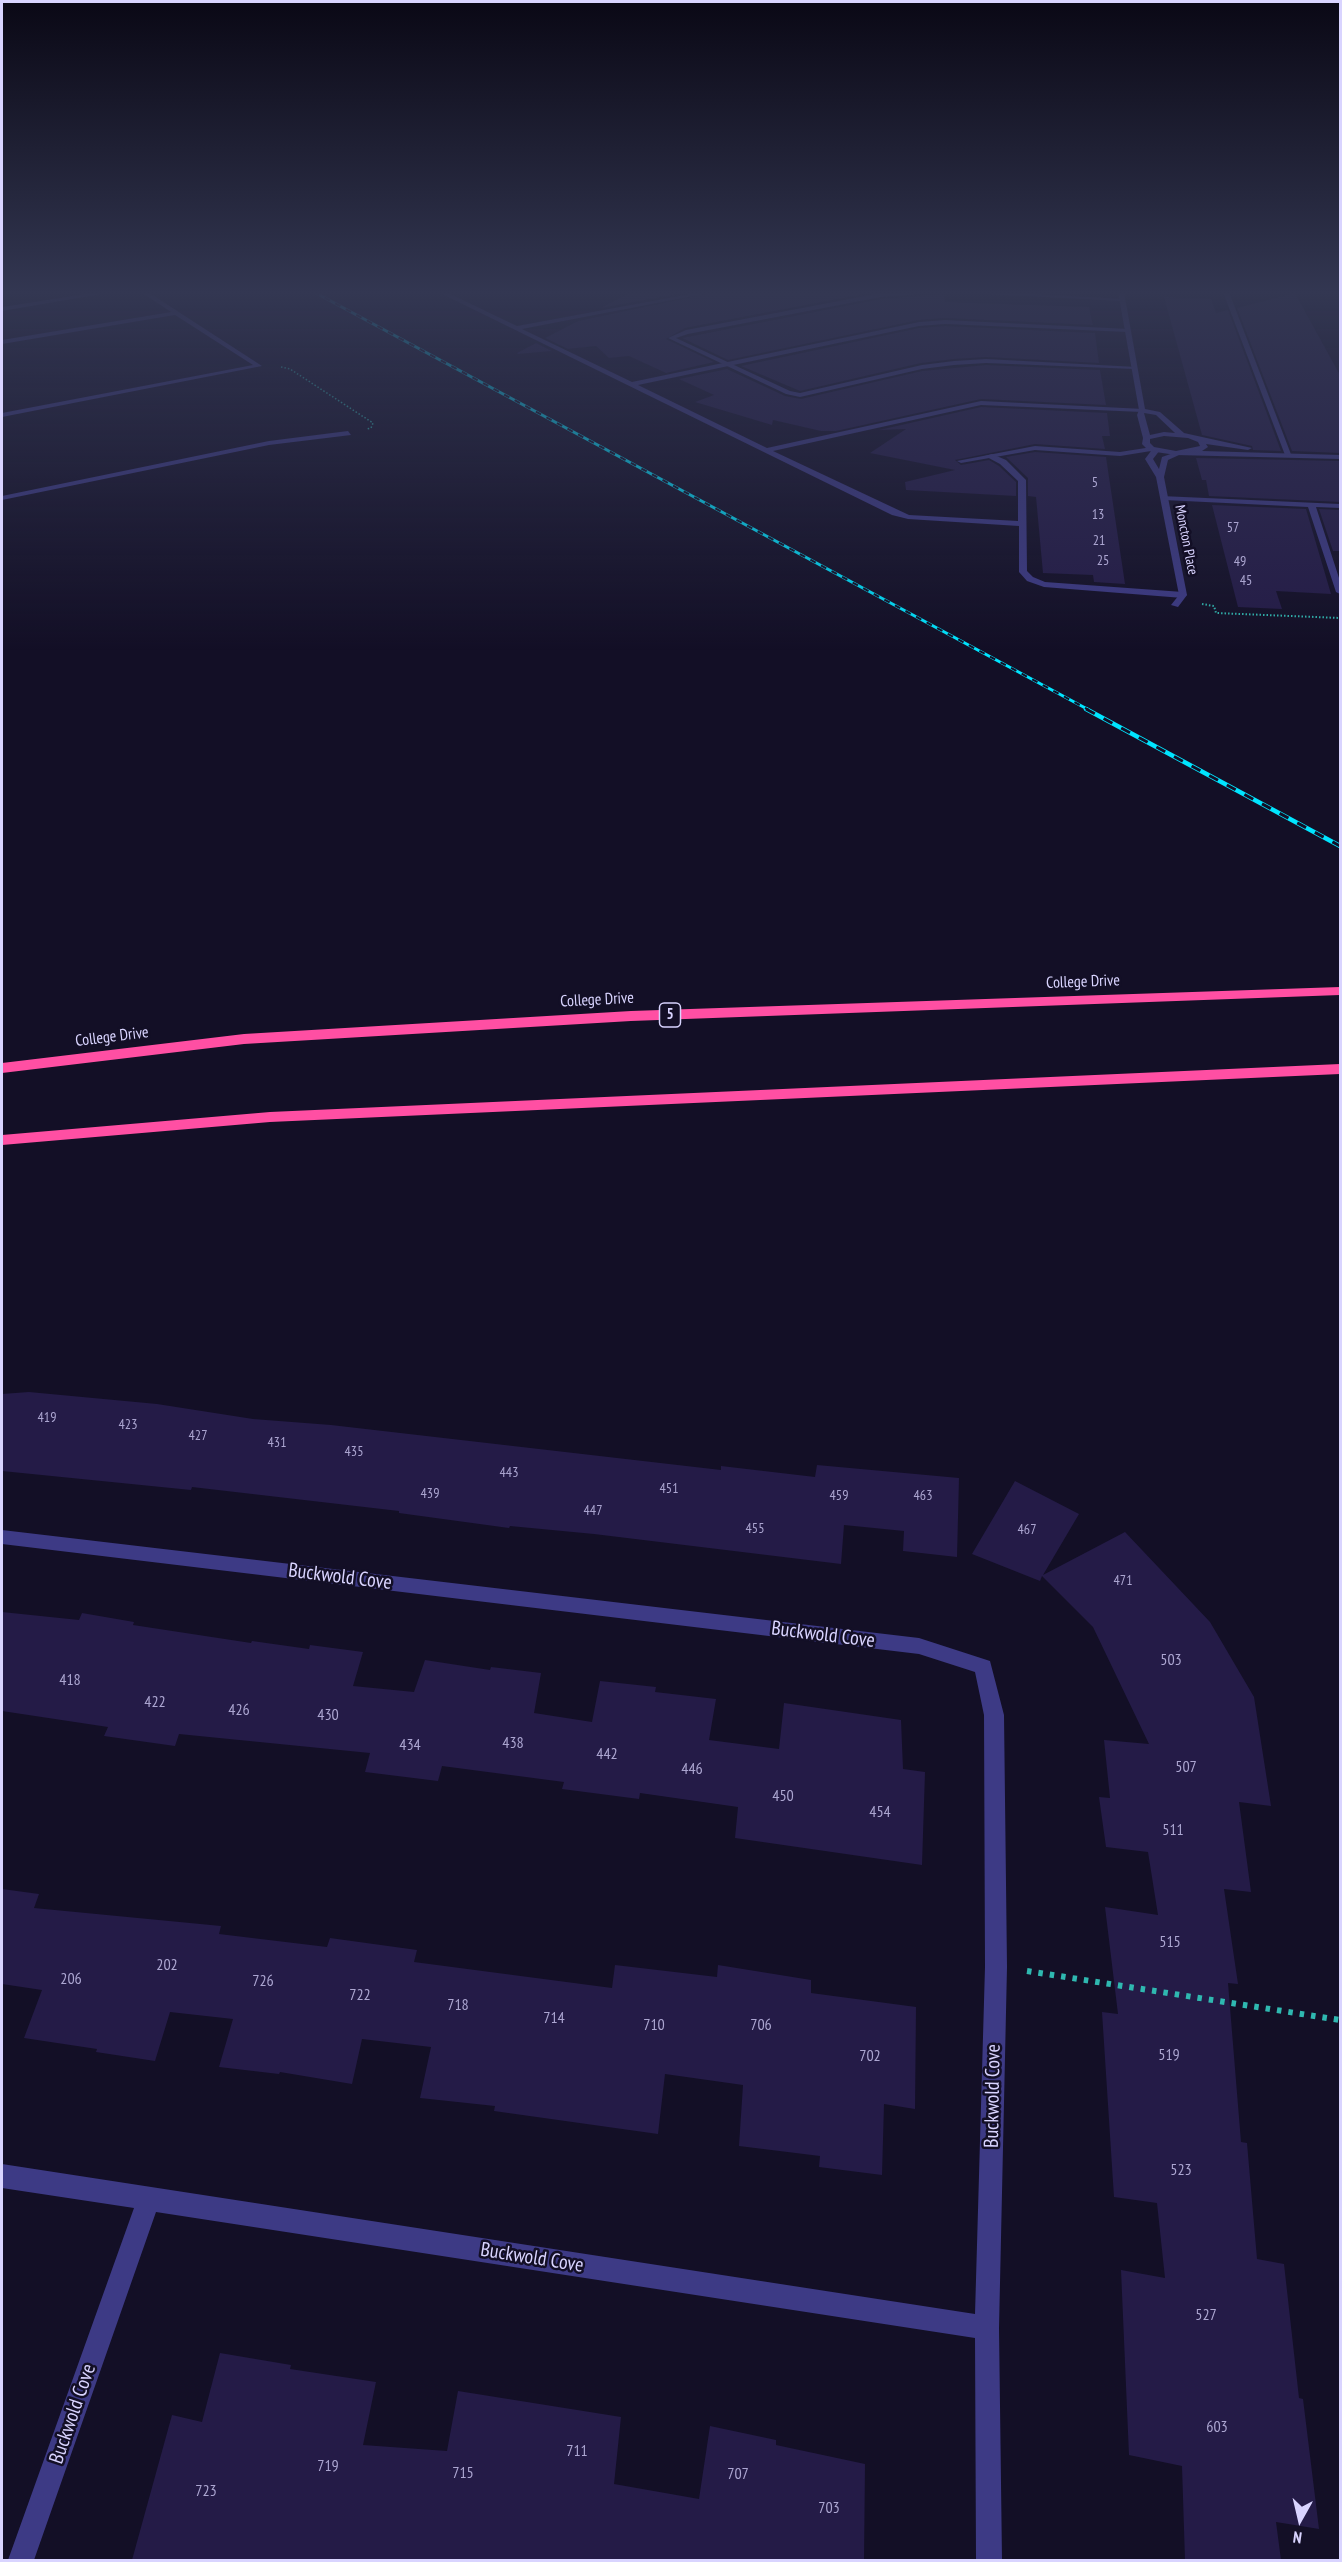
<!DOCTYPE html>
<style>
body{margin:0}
#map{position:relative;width:1342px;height:2562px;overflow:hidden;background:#130f26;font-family:"PT Sans Narrow",sans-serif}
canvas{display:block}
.frame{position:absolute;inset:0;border:3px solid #d9d4ff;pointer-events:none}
.north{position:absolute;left:1270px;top:2490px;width:60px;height:60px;-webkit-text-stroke:4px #130f26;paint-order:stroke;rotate:188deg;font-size:16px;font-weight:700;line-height:24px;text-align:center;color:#d9d4ff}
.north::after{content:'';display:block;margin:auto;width:21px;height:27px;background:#d9d4ff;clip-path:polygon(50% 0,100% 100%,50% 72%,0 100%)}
</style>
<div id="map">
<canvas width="1342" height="2562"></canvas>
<div class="frame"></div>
<div class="north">N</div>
</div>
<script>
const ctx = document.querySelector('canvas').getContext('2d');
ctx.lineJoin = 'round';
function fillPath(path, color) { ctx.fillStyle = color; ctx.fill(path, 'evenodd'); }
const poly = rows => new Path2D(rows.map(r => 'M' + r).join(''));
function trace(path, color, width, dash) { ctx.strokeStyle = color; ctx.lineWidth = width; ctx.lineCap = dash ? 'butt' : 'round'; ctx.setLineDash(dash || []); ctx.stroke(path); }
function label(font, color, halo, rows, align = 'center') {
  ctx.font = font + ' "PT Sans Narrow",sans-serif'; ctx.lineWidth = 5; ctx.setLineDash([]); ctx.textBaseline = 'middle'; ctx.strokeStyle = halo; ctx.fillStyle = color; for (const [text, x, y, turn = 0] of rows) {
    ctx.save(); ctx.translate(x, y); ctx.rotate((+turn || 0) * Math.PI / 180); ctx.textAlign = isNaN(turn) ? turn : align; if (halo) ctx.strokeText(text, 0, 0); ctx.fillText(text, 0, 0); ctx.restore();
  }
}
fillPath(poly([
 [631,292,688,292,601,308],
 [716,292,874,292,685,328,666,339,714,362,666,373,629,356,609,358,596,346,568,349,545,338,578,321],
 [1295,293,1341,377,1341,453,1292,451,1237,308],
 [944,294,945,302,1089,307,1093,325,945,318,919,320,728,360,682,338,881,299],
 [1164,297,1211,299,1216,313,1228,310,1281,451,1253,450,1252,446,1202,435],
 [945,326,1095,333,1099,363,986,357,954,359,921,363,800,391,741,366,919,328],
 [536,343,552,351,518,354,517,353],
 [986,365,1100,370,1106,405,981,399,836,431,821,431,773,420,772,425,695,402,714,395,679,379,727,369,785,396,801,399,922,371],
 [981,407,1107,413,1110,436,1102,436,1105,449,1035,444,955,460,961,465,989,460,999,466,1016,482,1016,496,906,490,905,482,955,470,870,453,906,429,879,430],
 [1035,452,1106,457,1125,584,1094,582,1093,575,1043,573,1036,497,1028,496,1028,478,1006,457],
 [1196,458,1341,461,1341,502,1209,496,1206,480,1202,480],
 [1212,505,1306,509,1331,594,1276,591,1282,609,1238,607],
 [1319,509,1341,510,1341,551,1333,551],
 [29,1392,157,1404,253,1419,331,1425,721,1470,721,1466,815,1477,817,1465,959,1478,957,1557,903,1551,904,1531,844,1525,841,1564,594,1534,510,1526,509,1528,399,1513,399,1511,192,1487,191,1490,2,1471,2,1394],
 [1015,1481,1079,1514,1043,1575,1125,1532,1210,1622,1254,1697,1271,1806,1239,1802,1251,1892,1224,1889,1238,1984,1228,1983,1241,2142,1247,2143,1257,2259,1284,2264,1299,2398,1303,2399,1319,2529,1276,2522,1281,2560,1185,2560,1182,2466,1129,2455,1121,2270,1165,2278,1157,2203,1114,2197,1102,2012,1118,2014,1105,1907,1158,1915,1148,1852,1106,1847,1099,1797,1110,1798,1104,1740,1149,1744,1093,1627,1042,1576,1040,1581,972,1554],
 [2,1612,79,1620,82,1613,134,1622,133,1625,251,1643,252,1641,309,1649,310,1645,363,1652,353,1686,414,1692,425,1660,490,1670,491,1667,541,1673,534,1713,592,1722,600,1681,656,1687,655,1692,716,1699,709,1740,779,1749,784,1703,901,1720,903,1769,925,1772,922,1865,735,1838,738,1807,640,1793,639,1799,562,1789,564,1782,442,1766,438,1781,365,1772,370,1753,179,1734,175,1746,104,1736,108,1727,2,1711],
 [2,1889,39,1894,34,1908,221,1926,219,1934,327,1947,330,1938,417,1950,414,1962,612,1988,615,1965,717,1977,718,1965,811,1980,811,1993,916,2007,915,2109,884,2104,882,2175,819,2167,820,2156,739,2146,743,2085,665,2074,658,2134,494,2111,495,2106,420,2098,431,2047,362,2039,352,2084,280,2072,279,2074,219,2067,233,2019,170,2012,155,2061,96,2052,97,2049,24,2038,42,1990,2,1984],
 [220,2353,291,2365,290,2369,376,2382,363,2445,447,2451,458,2391,621,2417,614,2484,699,2499,710,2426,776,2440,776,2445,865,2464,864,2560,132,2560,172,2415,202,2422]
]), '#241b47');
trace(poly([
 [281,367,290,369,373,423,371,428,367,429]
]), '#2fb8b0', 1.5, [1.5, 2]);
trace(poly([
 [1202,604,1214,606,1216,613,1340,618]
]), '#2fb8b0', 2, [1.5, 2]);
trace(poly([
 [1027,1971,1340,2020]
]), '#2fb8b0', 6, [4.5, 7]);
fillPath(poly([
 [98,292,113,292,2,311,2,307,98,292],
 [438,292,446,292,517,326,701,292,714,292,522,329,632,382,919,322,945,320,1129,329,1127,332,945,324,919,326,638,385,767,448,981,401,1144,409,1142,412,981,405,773,451,909,515,1018,521,1018,481,1000,464,985,456,992,454,1006,460,1026,480,1027,571,1033,577,1045,582,1183,592,1187,595,1183,598,1044,587,1027,581,1019,572,1019,526,908,519,892,515,438,292],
 [1223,292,1229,292,1292,457,1285,455,1223,292],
 [1161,496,1340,504,1340,508,1316,507,1340,581,1340,594,1336,592,1308,507,1164,500,1161,496]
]), '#3d3a85');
fillPath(poly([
 [141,292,148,292,262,366,2,417,2,413,253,365,175,315,2,344,2,340,171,312,141,292],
 [944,292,881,297,688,334,676,338,790,391,800,393,922,365,954,361,986,359,1137,367,1134,369,986,363,954,365,922,369,800,397,786,394,668,338,686,330,881,293,944,292],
 [947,292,995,292,1125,299,1122,301,947,292],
 [348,431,351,435,269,445,2,500,2,496,269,441,348,431],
 [1035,446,1120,452,1152,447,1160,450,1153,459,1159,469,1162,457,1179,451,1179,455,1168,460,1164,477,1187,595,1178,607,1171,605,1179,595,1156,477,1145,459,1151,451,1120,456,1035,450,961,463,957,461,1035,446],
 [2,1530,919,1638,990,1661,1004,1715,1007,1967,999,2328,1002,2560,976,2560,975,2338,156,2212,34,2560,8,2560,134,2208,2,2188,2,2164,975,2314,985,1967,984,1715,975,1672,919,1654,2,1544,2,1530]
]), '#3d3a85');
fillPath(poly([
 [1118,292,1124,292,1145,409,1160,412,1184,433,1252,448,1248,450,1206,444,1208,447,1202,451,1340,455,1340,459,1176,455,1149,451,1142,444,1143,438,1137,415,1139,410,1118,292],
 [1144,413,1156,415,1175,433,1164,432,1150,435,1144,413],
 [1164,436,1188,438,1198,442,1200,446,1176,451,1154,447,1150,443,1150,439,1164,436]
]), '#3d3a85');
fillPath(poly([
 [1340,987,1340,995,631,1021,244,1044,2,1073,2,1063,244,1034,631,1011,1340,987],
 [1340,1064,1340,1074,270,1122,2,1145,2,1135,270,1112,1340,1064]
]), '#ff4fa3');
const railFar1 = poly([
 [314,292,1089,710]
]);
const rail = poly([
 [1086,709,1340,846]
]);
trace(railFar1, '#00e5ff', 3);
trace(rail, '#00e5ff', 4.5);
trace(railFar1, '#130f26', 2, [6]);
trace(rail, '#130f26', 3, [10]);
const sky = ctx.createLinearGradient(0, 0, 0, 651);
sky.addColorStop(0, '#0a0815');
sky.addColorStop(0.45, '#333752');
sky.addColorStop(1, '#33375200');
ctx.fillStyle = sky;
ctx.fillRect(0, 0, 1342, 651);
label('14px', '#aca6d1', null, [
 ["5",1095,483],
 ["13",1098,515],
 ["57",1233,528],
 ["21",1099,541],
 ["25",1103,561],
 ["49",1240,562],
 ["45",1246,581],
 ["419",47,1418],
 ["423",128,1425],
 ["427",198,1436],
 ["431",277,1443],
 ["435",354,1452],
 ["443",509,1473],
 ["451",669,1489],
 ["439",430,1494],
 ["459",839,1496],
 ["463",923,1496],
 ["447",593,1511],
 ["455",755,1529],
 ["467",1027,1530],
 ["471",1123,1581]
]);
label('14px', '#d9d4ff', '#130f26', [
 ["Moncton Place",1186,540,79]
]);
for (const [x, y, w] of [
 [670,1015,21]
]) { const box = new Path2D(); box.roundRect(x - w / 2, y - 12, w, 24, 4.5); ctx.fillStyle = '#130f26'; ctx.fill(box); trace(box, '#d9d4ff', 1.5); }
label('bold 15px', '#d9d4ff', null, [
 ["5",670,1015]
]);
label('16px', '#d9d4ff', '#130f26', [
 ["College Drive",1083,982,-2],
 ["College Drive",597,1000,-3],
 ["College Drive",112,1037,-7]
]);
label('16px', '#aca6d1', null, [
 ["503",1171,1660],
 ["418",70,1680],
 ["422",155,1702],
 ["426",239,1710],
 ["430",328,1715],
 ["438",513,1743],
 ["434",410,1745],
 ["442",607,1754],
 ["507",1186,1767],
 ["446",692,1769],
 ["450",783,1796],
 ["454",880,1812],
 ["511",1173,1830],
 ["515",1170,1942],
 ["202",167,1965],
 ["206",71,1979],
 ["726",263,1981],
 ["722",360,1995],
 ["718",458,2005],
 ["714",554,2018],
 ["710",654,2025],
 ["706",761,2025],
 ["519",1169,2055],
 ["702",870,2056],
 ["523",1181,2170],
 ["527",1206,2315],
 ["603",1217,2427],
 ["711",577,2451],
 ["719",328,2466],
 ["715",463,2473],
 ["707",738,2474],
 ["723",206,2491],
 ["703",829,2508]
]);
label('20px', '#d9d4ff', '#130f26', [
 ["Buckwold Cove",340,1577,7],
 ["Buckwold Cove",823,1635,7],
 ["Buckwold Cove",993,2096,-89],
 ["Buckwold Cove",532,2258,9],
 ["Buckwold Cove",73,2414,-71]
]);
</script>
